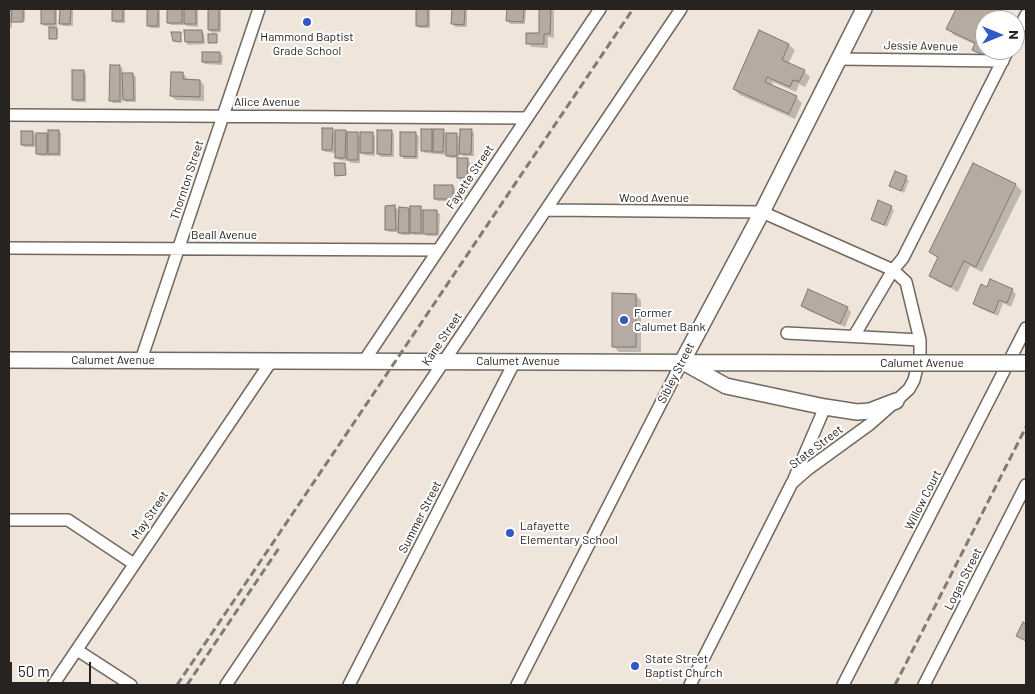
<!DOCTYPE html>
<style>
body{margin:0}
#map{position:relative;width:1035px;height:694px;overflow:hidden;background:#efe5db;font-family:Barlow,sans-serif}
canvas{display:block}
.frame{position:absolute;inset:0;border:10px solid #272320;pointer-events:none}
.north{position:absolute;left:975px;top:10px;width:50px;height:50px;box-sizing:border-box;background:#fff;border:1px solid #a9a7a6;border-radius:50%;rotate:90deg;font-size:14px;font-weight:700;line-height:20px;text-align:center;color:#272320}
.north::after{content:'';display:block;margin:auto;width:18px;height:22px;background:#3457c7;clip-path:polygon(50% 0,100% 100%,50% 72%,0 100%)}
.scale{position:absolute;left:10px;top:662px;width:81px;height:22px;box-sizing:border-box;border:2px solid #272320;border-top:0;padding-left:6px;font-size:15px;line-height:18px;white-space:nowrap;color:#272320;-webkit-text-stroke:4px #fff;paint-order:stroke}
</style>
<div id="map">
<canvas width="1035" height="694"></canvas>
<div class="frame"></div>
<div class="north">N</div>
<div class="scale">50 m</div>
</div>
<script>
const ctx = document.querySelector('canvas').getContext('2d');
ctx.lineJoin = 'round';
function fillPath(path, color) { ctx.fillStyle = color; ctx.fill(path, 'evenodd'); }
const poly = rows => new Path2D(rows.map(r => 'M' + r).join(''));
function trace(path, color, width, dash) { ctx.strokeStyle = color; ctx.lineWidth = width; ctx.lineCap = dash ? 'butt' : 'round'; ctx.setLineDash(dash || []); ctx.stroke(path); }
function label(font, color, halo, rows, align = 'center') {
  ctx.font = font + ' Barlow,sans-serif'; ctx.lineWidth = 4; ctx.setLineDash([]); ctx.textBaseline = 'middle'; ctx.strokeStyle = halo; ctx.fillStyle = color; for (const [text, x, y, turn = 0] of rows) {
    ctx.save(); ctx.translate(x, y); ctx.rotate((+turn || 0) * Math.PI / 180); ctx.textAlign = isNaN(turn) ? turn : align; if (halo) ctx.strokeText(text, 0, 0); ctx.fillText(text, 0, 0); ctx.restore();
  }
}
fillPath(poly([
 [9,9,25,9,25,21,12,21,12,28,9,27],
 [42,9,57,9,57,27,54,27,58,30,57,39,50,38,50,26,45,26,42,24],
 [61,9,73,9,73,26,63,26,61,24],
 [113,9,125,9,125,23,116,23,113,21],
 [148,9,160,9,160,28,151,28,148,26],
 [168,9,198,9,198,27,187,26,184,23,184,25,171,25,168,22],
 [209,9,221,9,221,32,212,33,209,30],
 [417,9,430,9,430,28,419,28,417,25],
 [453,9,467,9,467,27,455,27,453,24],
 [508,9,526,9,525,24,510,24,508,21],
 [540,9,554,9,554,38,548,37,548,48,532,47,527,43,540,34],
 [957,9,992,9,1003,14,1009,20,985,20,985,50,994,50,990,60,980,55,974,49,976,45,954,35,948,29],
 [202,31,204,34,205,44,188,45,186,42],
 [789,45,795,50,788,64,804,71,810,77,805,87,799,84,796,92,773,82,771,87,796,97,802,103,795,119,740,95,734,89],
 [220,53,223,56,222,65,205,64,203,62],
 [120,67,123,69,122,74,133,74,136,77,136,102,126,102,122,98,122,103,113,103,111,100],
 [83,71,86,74,86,102,76,102,73,99],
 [183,73,187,78,187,81,200,81,204,85,204,101,176,100,171,96],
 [332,130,336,134,345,131,347,133,357,133,361,137,373,134,375,136,375,156,364,155,360,152,360,163,351,163,347,159,347,161,339,160,336,158,336,153,326,152,323,150],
 [423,130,443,130,446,135,456,134,461,139,471,131,474,133,474,156,463,156,459,152,459,159,467,160,470,162,469,181,461,180,458,178,459,158,450,158,448,155,425,153,423,150],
 [59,131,61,133,61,156,40,156,37,153,37,147,25,147,22,145,33,132,37,137,37,135,49,135],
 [391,131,394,134,394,157,381,157,378,154],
 [416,134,419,136,418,159,404,159,401,156],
 [973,164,1016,185,1022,191,982,272,970,266,958,292,937,281,931,275,939,259,930,252],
 [896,173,909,180,904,193,891,186],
 [452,186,455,188,455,201,438,201,435,199],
 [395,207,400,211,400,209,421,207,423,212,437,212,440,214,439,236,427,236,423,232,423,235,414,235,411,233,411,235,402,235,399,232,389,232,386,229],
 [891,207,894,210,887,227,872,219],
 [988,288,1012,290,1016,294,1011,307,1003,303,998,316,979,308,975,304],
 [636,295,641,301,641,352,619,352,613,346],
 [802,306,847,308,851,312,845,327,807,310]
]), '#0003');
const building = poly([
 [12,9,23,9,23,22,11,22,12,9],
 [41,9,55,9,55,24,41,24,41,9],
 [60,9,71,9,70,24,59,24,60,9],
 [112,9,123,9,123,21,112,21,112,9],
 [147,9,158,9,158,26,147,26,147,9],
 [167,9,182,9,182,23,167,23,167,9],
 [184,9,196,9,196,24,184,24,184,9],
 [208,9,219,9,219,30,208,30,208,9],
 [416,9,428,9,428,26,416,26,416,9],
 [452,9,465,9,464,25,451,24,452,9],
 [507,9,524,9,523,22,506,21,507,9],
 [539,9,551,9,550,34,544,34,544,44,526,44,526,33,539,33,539,9],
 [956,9,995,9,1004,13,1000,20,985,20,986,50,983,55,972,50,975,43,946,29,956,9],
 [49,27,57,28,57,39,49,39,49,27],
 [184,30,202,30,203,42,185,42,184,30],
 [759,30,789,44,782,60,805,70,799,82,793,80,790,87,767,77,765,82,797,96,789,114,733,89,759,30],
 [171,32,181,32,181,42,173,41,171,32],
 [208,34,217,34,217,43,208,43,208,34],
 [202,52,220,52,220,62,202,62,202,52],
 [110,65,120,65,120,101,109,101,110,65],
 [72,70,84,70,84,100,72,100,72,70],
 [171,72,183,72,183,79,200,80,200,97,170,96,171,72],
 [122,73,133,73,134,100,123,100,122,73],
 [322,128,333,128,332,150,322,150,322,128],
 [421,129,432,129,432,151,421,151,421,129],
 [433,129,444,129,443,152,433,152,433,129],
 [460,129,472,129,471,154,459,154,460,129],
 [48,130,59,130,59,154,48,154,48,130],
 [335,130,346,130,345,158,335,158,335,130],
 [377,130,392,130,391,155,377,154,377,130],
 [21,131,33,131,33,145,21,145,21,131],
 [347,132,358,132,358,160,347,160,347,132],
 [360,132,373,132,373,153,360,153,360,132],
 [400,132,416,132,416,157,400,156,400,132],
 [36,133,47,133,47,154,36,154,36,133],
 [446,133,457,133,457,156,446,156,446,133],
 [457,158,468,158,467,178,457,178,457,158],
 [334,163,345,163,346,175,335,176,334,163],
 [973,163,1016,184,976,267,964,261,951,287,929,276,938,257,929,252,973,163],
 [895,171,907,176,901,191,889,186,895,171],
 [434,185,453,185,453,199,434,199,434,185],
 [878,200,892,206,884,225,871,220,878,200],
 [395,205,396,230,385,230,385,206,395,205],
 [410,206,421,206,421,233,410,233,410,206],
 [399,207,409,208,409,233,398,233,399,207],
 [423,210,437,210,437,234,423,234,423,210],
 [990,279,1013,289,1007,303,999,300,994,313,973,304,981,284,987,287,990,279],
 [808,289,848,307,840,324,801,306,808,289],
 [612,293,636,294,636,347,612,347,612,293],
 [1023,622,1026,624,1026,641,1016,636,1023,622]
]);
fillPath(building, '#b5aba2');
trace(building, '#80776e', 1);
const minor = poly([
 [1015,37,1026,15],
 [838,59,1003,61],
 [9,115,526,118],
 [546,210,762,212,893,270,906,282,920,340,920,355,914,380,909,389,896,401,870,424,808,469,792,483,690,685],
 [9,248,438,250],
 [787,333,920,340],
 [854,336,893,270,903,258,1008,50],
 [141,360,259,9],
 [364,361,600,9],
 [794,479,825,407],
 [9,520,68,520,134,564],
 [77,650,131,685],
 [53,685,272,360],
 [226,685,681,9],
 [349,685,515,361],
 [517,685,682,362],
 [843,685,1026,328],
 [924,685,1026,485]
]);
const major = poly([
 [9,360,830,363],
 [682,362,762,212,864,9],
 [683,362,726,386,825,407,857,412,870,411,896,401]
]);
trace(minor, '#716860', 14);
trace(major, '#716860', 18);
trace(minor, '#fff', 11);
trace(major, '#fff', 15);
trace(poly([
 [177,685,633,9],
 [187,685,279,548],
 [895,685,1026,427]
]), '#817b75', 3, [8, 4]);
const majorBridge = poly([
 [830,363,1026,363]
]);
trace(majorBridge, '#716860', 18, []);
trace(majorBridge, '#fff', 15);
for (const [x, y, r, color] of [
 [307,22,5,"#3457c7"],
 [624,320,5,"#3457c7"],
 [510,533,5,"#3457c7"],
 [635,666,5,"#3457c7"]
]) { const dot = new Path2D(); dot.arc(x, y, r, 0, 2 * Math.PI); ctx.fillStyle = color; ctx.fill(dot); trace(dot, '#fff', 2); }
label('12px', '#272320', '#fff', [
 ["Hammond Baptist",307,37,"center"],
 ["Grade School",307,51,"center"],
 ["Former",634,313],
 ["Calumet Bank",634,327],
 ["Lafayette",520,526],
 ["Elementary School",520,540],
 ["State Street",645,659],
 ["Baptist Church",645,673]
], 'left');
label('12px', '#272320', '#fff', [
 ["Jessie Avenue",921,46,1],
 ["Alice Avenue",267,102],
 ["Fayette Street",470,177,-56],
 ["Thornton Street",187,180,-72],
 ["Wood Avenue",654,198],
 ["Beall Avenue",224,235],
 ["Kane Street",442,339,-56],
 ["Calumet Avenue",113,360],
 ["Calumet Avenue",518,361],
 ["Calumet Avenue",922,363],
 ["Sibley Street",676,373,-63],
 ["State Street",816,447,-37],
 ["Willow Court",923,500,-63],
 ["May Street",150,515,-56],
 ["Summer Street",420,517,-63],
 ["Logan Street",963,579,-63]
]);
</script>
